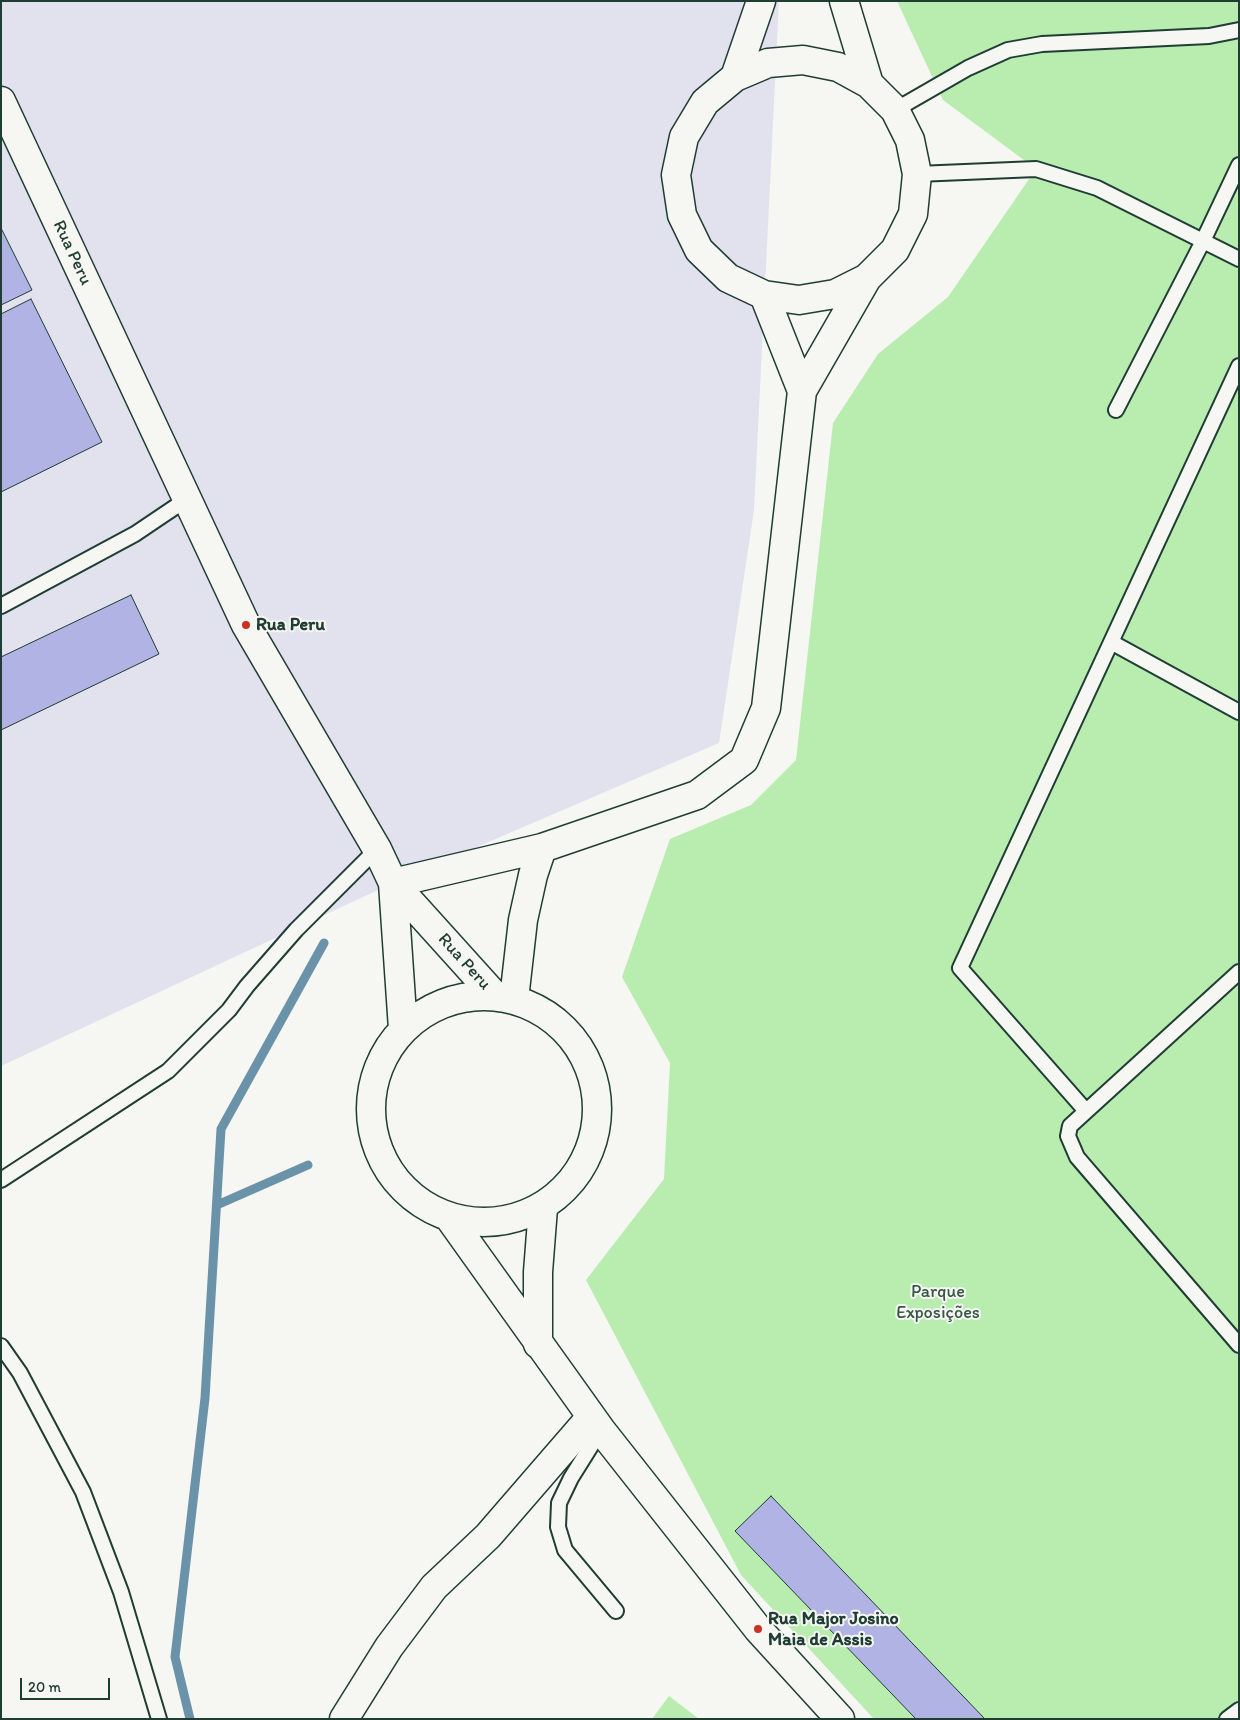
<!DOCTYPE html>
<meta charset="utf-8">
<style>
body{margin:0}
#map{position:relative;width:1240px;height:1720px;overflow:hidden;background:#f6f6f2;font-family:Itim,sans-serif}
canvas{display:block}
.frame{position:absolute;inset:0;border:2px solid #1f3d34;pointer-events:none}
.scale{position:absolute;left:20px;top:1678px;width:90px;height:22px;box-sizing:border-box;border:2px solid #1f3d34;border-top:0;padding-left:6px;font-size:15px;line-height:18px;white-space:nowrap;color:#1f3d34;-webkit-text-stroke:4px #f6f6f2;paint-order:stroke}
</style>
<div id="map">
<canvas width="1240" height="1720"></canvas>
<div class="frame"></div>
<div class="scale">20 m</div>
</div>
<script>
const ctx = document.querySelector('canvas').getContext('2d');
ctx.lineJoin = 'round';
function fillPath(path, color) { ctx.fillStyle = color; ctx.fill(path, 'evenodd'); }
const poly = rows => new Path2D(rows.map(r => 'M' + r).join(''));
function trace(path, color, width, dash) { ctx.strokeStyle = color; ctx.lineWidth = width; ctx.lineCap = dash ? 'butt' : 'round'; ctx.setLineDash(dash || []); ctx.stroke(path); }
function label(font, color, halo, rows, align = 'center') {
  ctx.font = font + ' Itim,sans-serif'; ctx.lineWidth = 4; ctx.setLineDash([]); ctx.textBaseline = 'middle'; ctx.strokeStyle = halo; ctx.fillStyle = color; for (const [text, x, y, turn = 0] of rows) {
    ctx.save(); ctx.translate(x, y); ctx.rotate((+turn || 0) * Math.PI / 180); ctx.textAlign = isNaN(turn) ? turn : align; if (halo) ctx.strokeText(text, 0, 0); ctx.fillText(text, 0, 0); ctx.restore();
  }
}
fillPath(poly([
 [1,1,779,1,754,510,719,743,393,883,1,1066]
]), '#e1e2ee');
fillPath(poly([
 [897,1,1239,1,1239,1719,874,1719,741,1575,586,1280,664,1179,670,1063,622,977,670,839,751,805,796,760,833,423,878,354,948,297,1036,169,943,100],
 [669,1696,699,1719,652,1719]
]), '#b8edaf');
trace(poly([
 [217,1205,308,1165],
 [190,1719,175,1657,205,1398,221,1129,324,943]
]), '#6a93aa', 9);
const building = poly([
 [1,228,32,290,1,305,1,228],
 [31,299,102,442,1,492,1,314,31,299],
 [131,595,159,654,1,730,1,657,131,595],
 [771,1496,985,1719,916,1719,735,1531,771,1496]
]);
fillPath(building, '#b0b3e4');
trace(building, '#1f3d34', 1);
const service = poly([
 [895,110,968,68,1008,50,1042,44,1209,36,1239,30],
 [917,174,1036,169,1097,188,1239,259],
 [1116,410,1203,241,1239,165],
 [1,606,135,534,187,499],
 [1111,642,1239,712],
 [1239,972,1070,1126,1068,1136,1077,1157,1239,1345],
 [1086,1111,960,968,1239,366],
 [1,1180,168,1071,229,1010,247,986,296,930,377,849],
 [1,1346,20,1373,83,1492,121,1592,159,1719],
 [601,1430,571,1478,559,1503,558,1527,565,1550,616,1611],
 [1227,1719,1239,1710]
]);
const minor = poly([
 [844,1,869,84,895,110,910,140,917,174,913,214,895,250,867,278,835,294,799,300,764,295,728,278,699,250,682,215,676,175,684,137,705,102,735,77,768,63,803,60,838,67,869,84],
 [735,77,761,1],
 [1,101,246,625,377,849,393,883,495,996],
 [764,295,802,391],
 [393,883,542,848,697,795,744,760,766,708,802,391,867,278],
 [393,883,403,1029],
 '371 1109a113 113 0 1 1 226 0a113 113 0 1 1-226 0Z',
 [514,999,523,920,533,875,542,848],
 [451,1220,601,1430,758,1629,840,1719],
 [538,1344,538,1272,543,1208],
 [344,1719,389,1647,434,1587,488,1536,591,1417]
]);
trace(service, '#1f3d34', 18);
trace(minor, '#1f3d34', 31);
trace(service, '#f6f6f2', 14);
trace(minor, '#f6f6f2', 28);
for (const [x, y, r, color] of [
 [246,625,5,"#c8321e"],
 [758,1629,5,"#c8321e"]
]) { const dot = new Path2D(); dot.arc(x, y, r, 0, 2 * Math.PI); ctx.fillStyle = color; ctx.fill(dot); trace(dot, '#f6f6f2', 2); }
label('18px', '#1f3d34', '#f6f6f2', [
 ["Rua Peru",72,253,65],
 ["Rua Peru",464,962,48]
]);
label('bold 18px', '#1f3d34', '#f6f6f2', [
 ["Rua Peru",256,625],
 ["Rua Major Josino",768,1619],
 ["Maia de Assis",768,1640]
], 'left');
label('18px', '#365746', '#f6f6f2', [
 ["Parque",938,1292],
 ["Exposições",938,1313]
]);
</script>
